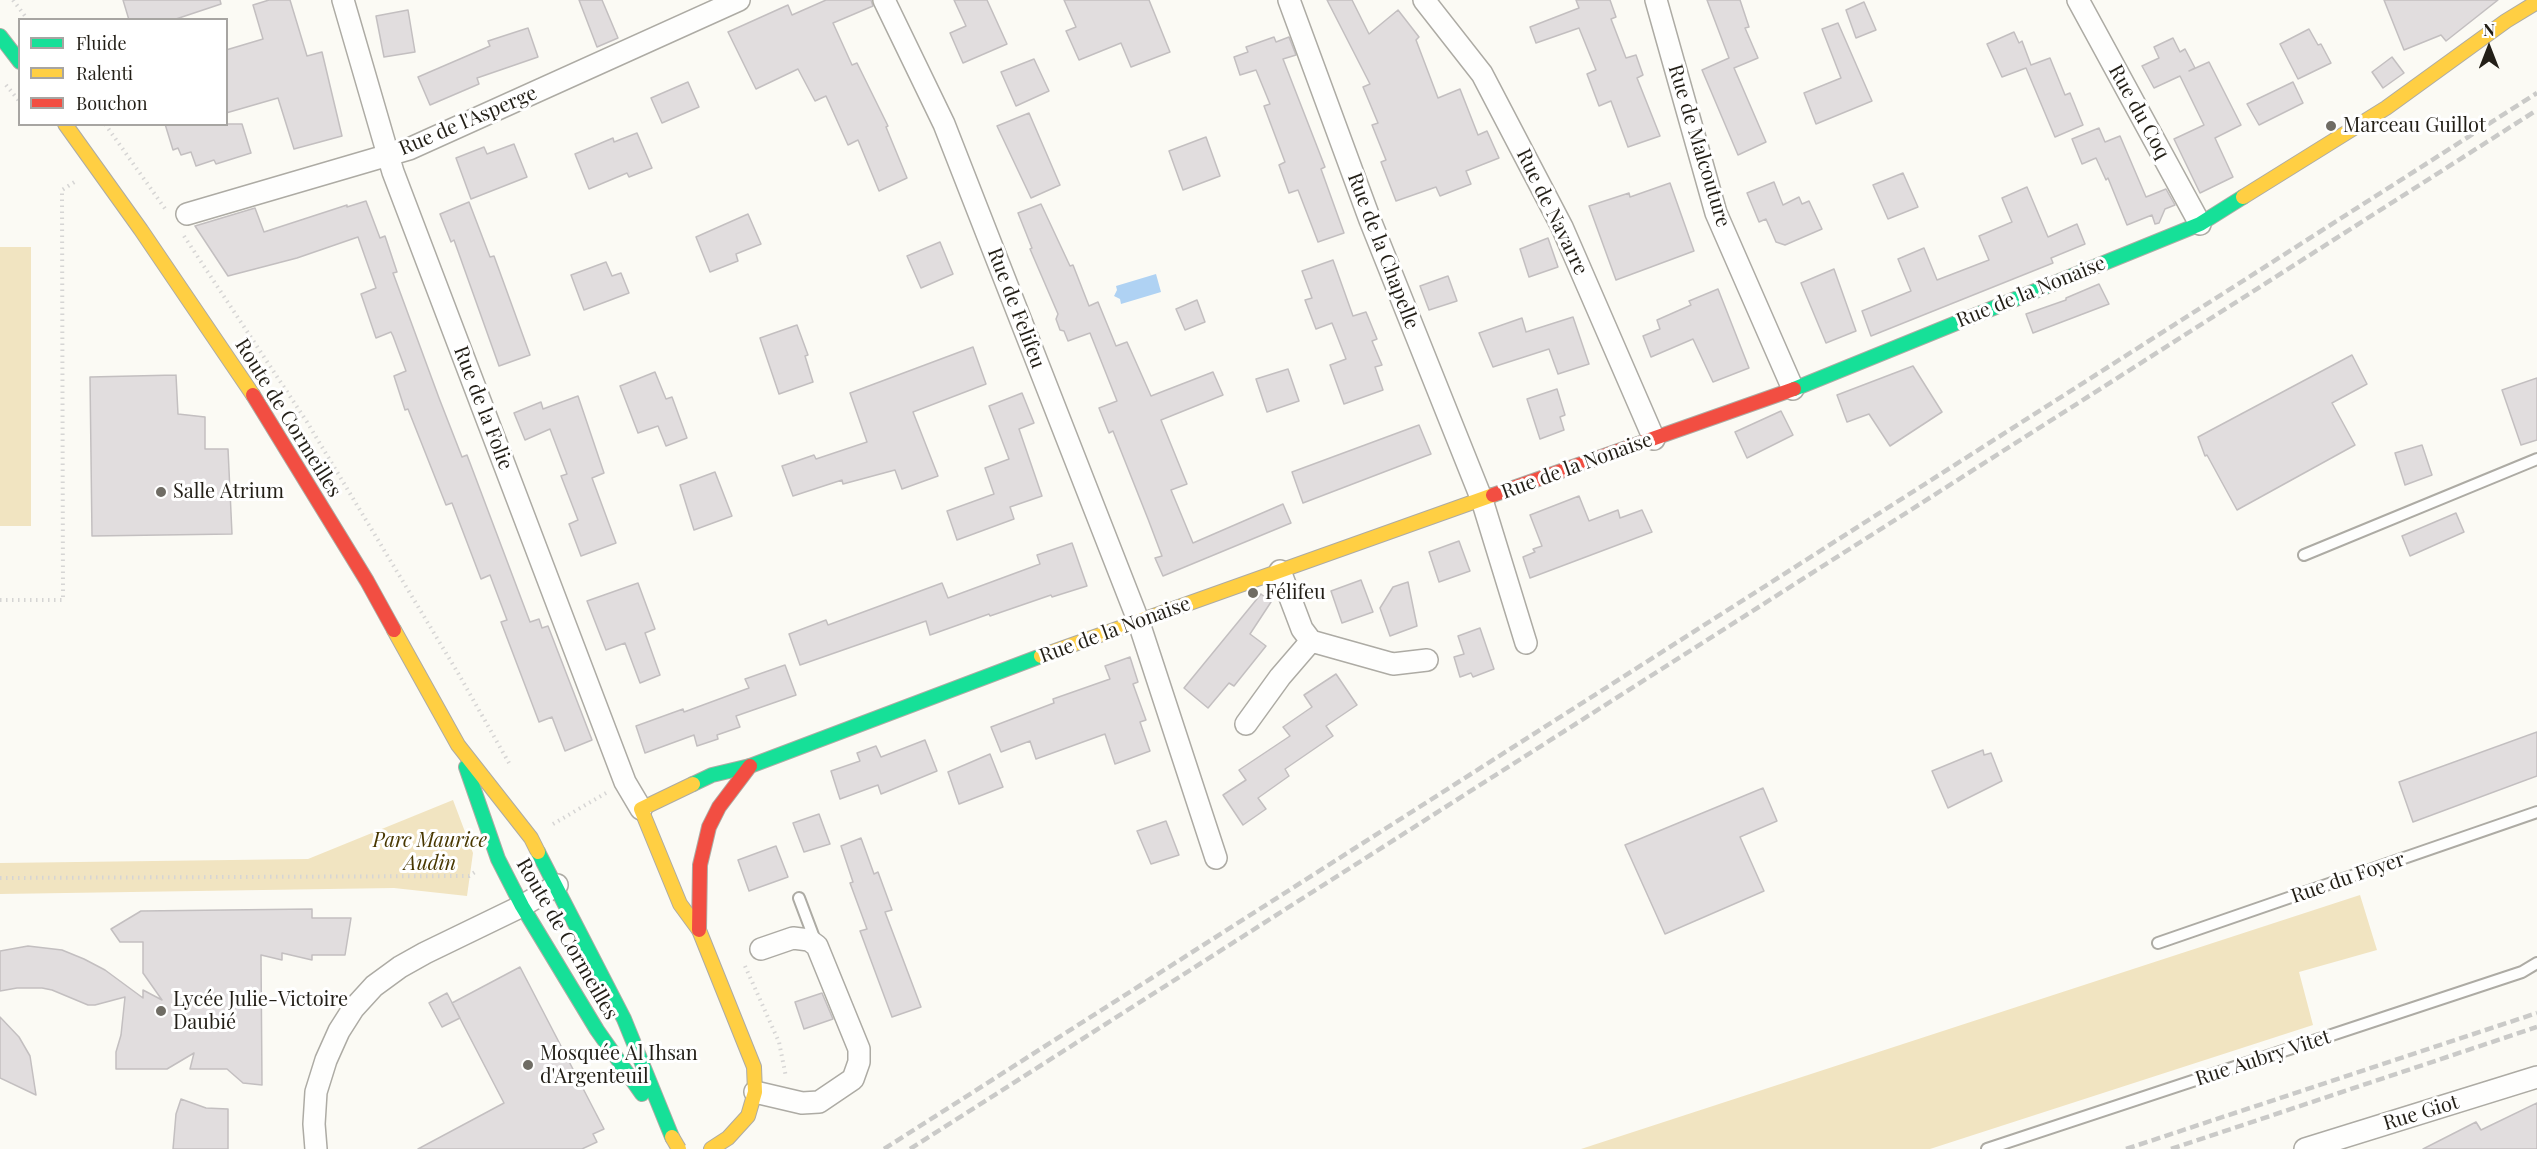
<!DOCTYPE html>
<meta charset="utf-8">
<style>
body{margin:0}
#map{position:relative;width:2537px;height:1149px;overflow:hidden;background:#fbfaf4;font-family:"Playfair Display",serif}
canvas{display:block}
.legend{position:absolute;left:18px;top:18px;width:210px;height:108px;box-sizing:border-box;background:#fff;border:2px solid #a7a5a2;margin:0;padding:8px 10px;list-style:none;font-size:18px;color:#231f17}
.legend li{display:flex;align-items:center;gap:12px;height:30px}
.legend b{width:30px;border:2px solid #a7a5a2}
.north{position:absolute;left:2459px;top:18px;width:60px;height:60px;-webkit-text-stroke:4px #fff;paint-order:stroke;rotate:0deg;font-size:16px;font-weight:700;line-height:24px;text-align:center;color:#231f17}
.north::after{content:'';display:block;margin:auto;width:21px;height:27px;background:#231f17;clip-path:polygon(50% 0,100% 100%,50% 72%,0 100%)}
</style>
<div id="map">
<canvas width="2537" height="1149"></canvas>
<ul class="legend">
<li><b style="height:8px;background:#16e098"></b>Fluide</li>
<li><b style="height:8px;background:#ffcf43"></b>Ralenti</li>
<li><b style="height:8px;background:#f24e42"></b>Bouchon</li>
</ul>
<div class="north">N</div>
</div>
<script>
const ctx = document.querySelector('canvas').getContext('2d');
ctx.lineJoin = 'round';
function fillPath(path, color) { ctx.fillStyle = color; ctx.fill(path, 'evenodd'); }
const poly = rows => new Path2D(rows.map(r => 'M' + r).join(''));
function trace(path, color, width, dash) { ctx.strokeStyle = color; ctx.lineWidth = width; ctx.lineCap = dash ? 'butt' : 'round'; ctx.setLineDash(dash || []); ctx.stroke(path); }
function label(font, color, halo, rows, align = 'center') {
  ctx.font = font + ' "Playfair Display",serif'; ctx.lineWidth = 6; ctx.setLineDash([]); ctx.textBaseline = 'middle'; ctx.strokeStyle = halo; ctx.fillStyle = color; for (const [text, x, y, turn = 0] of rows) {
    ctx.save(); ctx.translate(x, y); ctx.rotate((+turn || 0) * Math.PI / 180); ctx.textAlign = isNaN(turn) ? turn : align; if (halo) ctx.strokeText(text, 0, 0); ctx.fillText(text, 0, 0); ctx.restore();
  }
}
fillPath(poly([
 [0,247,31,247,31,526,0,526],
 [453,800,473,853,467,896,394,888,0,894,0,863,308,859],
 [2360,895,2377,950,2299,972,2313,1025,1930,1149,1581,1149]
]), '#f1e4c1');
fillPath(poly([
 [1156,274,1161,292,1121,304,1120,299,1114,296,1117,290,1116,286]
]), '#afd2f3');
const building = poly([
 [123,0,220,0,221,4,173,20,129,20,123,0],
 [269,0,290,0,307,56,322,52,342,136,294,149,278,98,226,113,226,50,263,39,253,5,269,0],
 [579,0,602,0,618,38,597,47,579,0],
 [826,0,871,0,873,6,833,23,852,65,857,63,888,126,886,127,907,178,879,191,858,140,848,145,826,96,815,101,798,69,756,89,728,32,788,5,792,15,826,0],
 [954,0,987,0,1007,44,963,63,950,33,966,26,954,0],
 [1064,0,1149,0,1170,52,1131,67,1121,43,1079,60,1066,31,1076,27,1064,0],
 [1327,0,1352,0,1369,34,1398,10,1419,37,1416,40,1438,98,1460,89,1478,135,1487,131,1499,158,1466,171,1471,184,1440,196,1436,187,1396,201,1381,162,1386,160,1372,125,1378,123,1363,87,1370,84,1327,0],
 [1576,0,1610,0,1616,17,1611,19,1626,58,1636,55,1643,75,1637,78,1660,136,1628,147,1611,101,1599,106,1587,74,1596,70,1579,28,1536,43,1530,27,1579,8,1576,0],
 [1707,0,1740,0,1749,27,1745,28,1758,58,1734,68,1766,142,1738,155,1702,70,1729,58,1707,0],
 [2384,0,2498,0,2446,41,2441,35,2404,50,2384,0],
 [1864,2,1876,30,1856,38,1846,10,1864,2],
 [408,10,415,52,384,57,376,16,408,10],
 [1838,23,1872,101,1816,124,1804,93,1841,78,1822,29,1838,23],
 [528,28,538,57,477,78,479,84,430,105,418,77,490,46,488,41,528,28],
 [2309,29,2318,45,2321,44,2331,63,2298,79,2280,44,2309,29],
 [2014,32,2019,43,2022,41,2031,65,2050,58,2065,95,2070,93,2083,125,2055,137,2026,68,2002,77,1987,44,2014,32],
 [1274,37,1276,42,1289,37,1296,55,1283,59,1325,167,1321,169,1344,233,1318,242,1298,190,1289,193,1279,165,1285,162,1264,106,1270,104,1256,70,1240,75,1234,57,1248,52,1246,47,1274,37],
 [2173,38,2180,52,2185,49,2195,68,2189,71,2209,62,2241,125,2215,138,2233,177,2200,193,2174,139,2204,125,2180,76,2154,88,2142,66,2159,58,2154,47,2173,38],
 [2392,57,2404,73,2383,88,2372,72,2392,57],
 [1034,59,1049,91,1016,106,1001,72,1034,59],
 [688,82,699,107,662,123,651,98,688,82],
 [2293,82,2303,103,2259,125,2247,104,2293,82],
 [1029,113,1060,185,1031,198,997,126,1029,113],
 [165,124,242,124,251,153,216,164,214,160,196,166,191,152,181,155,178,148,173,150,165,124],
 [2099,128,2105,142,2120,136,2146,197,2166,189,2175,205,2165,209,2159,223,2155,224,2152,215,2127,225,2108,178,2106,180,2096,158,2082,164,2072,139,2099,128],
 [637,133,652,168,629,177,627,173,589,189,575,154,613,138,614,142,637,133],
 [1206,137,1220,176,1183,190,1169,151,1206,137],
 [514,144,527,177,471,199,456,158,484,147,487,154,514,144],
 [1903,173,1918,207,1888,219,1873,185,1903,173],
 [1774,182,1783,205,1799,197,1802,204,1809,201,1822,229,1785,245,1776,242,1766,219,1759,222,1747,193,1774,182],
 [1670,183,1694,251,1616,280,1589,206,1629,193,1630,197,1670,183],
 [2027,187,2048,237,2077,224,2085,244,2051,258,2053,263,1871,336,1862,311,1911,291,1898,259,1924,248,1937,280,1989,260,1979,236,2012,222,2002,198,2027,187],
 [366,201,380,238,385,236,397,272,393,273,439,398,462,457,467,455,530,622,539,619,542,628,548,626,592,740,565,751,552,717,539,722,501,622,507,620,490,575,481,579,452,503,446,505,408,409,405,410,394,376,406,371,393,336,391,332,376,338,361,294,376,288,358,237,297,258,228,276,195,226,255,208,264,232,347,205,347,207,366,201],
 [469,202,490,257,494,256,530,355,499,366,454,240,451,242,440,214,469,202],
 [1041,204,1070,266,1073,265,1089,306,1098,302,1116,346,1127,342,1151,396,1213,372,1223,395,1161,420,1187,484,1171,490,1193,543,1283,504,1291,523,1163,576,1155,558,1162,556,1148,519,1113,431,1109,433,1099,408,1117,401,1090,333,1068,341,1064,331,1060,330,1056,319,1058,314,1030,249,1032,248,1018,213,1041,204],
 [748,214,761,244,736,254,738,261,710,272,696,237,748,214],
 [1548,238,1558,267,1529,277,1520,249,1548,238],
 [940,242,953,274,921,288,907,256,940,242],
 [1333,260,1353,316,1366,312,1377,339,1372,341,1382,365,1375,367,1383,390,1344,404,1330,365,1346,359,1332,323,1316,329,1305,300,1312,298,1302,271,1333,260],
 [606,262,612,276,621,273,629,293,584,310,571,275,606,262],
 [1834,269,1856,331,1826,343,1801,283,1834,269],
 [1448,276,1457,301,1429,310,1420,286,1448,276],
 [2099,284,2109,304,2033,333,2026,314,2066,300,2066,298,2099,284],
 [1718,289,1749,368,1713,382,1693,339,1651,357,1643,336,1660,329,1657,320,1691,305,1689,301,1718,289],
 [1197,300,1205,322,1185,330,1176,309,1197,300],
 [1573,317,1589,364,1558,374,1549,349,1493,367,1479,333,1522,318,1526,332,1573,317],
 [797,325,808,355,805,356,813,382,779,394,760,338,797,325],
 [973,347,986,384,913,412,938,476,902,489,895,470,843,484,842,480,793,496,782,466,814,455,816,459,867,442,850,393,973,347],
 [2352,355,2367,384,2332,403,2355,445,2237,510,2207,455,2205,456,2198,437,2352,355],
 [1913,366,1942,412,1890,446,1869,414,1847,422,1837,395,1913,366],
 [1288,369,1299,401,1267,412,1256,379,1288,369],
 [655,372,666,399,672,397,687,438,666,446,658,426,638,433,620,386,655,372],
 [176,375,178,414,205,417,205,449,228,449,232,534,92,536,90,377,176,375],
 [2537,378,2537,440,2521,445,2502,390,2537,378],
 [1557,389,1565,415,1560,417,1564,430,1540,439,1527,399,1557,389],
 [1022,393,1034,423,1019,429,1042,496,1010,507,1014,519,957,540,947,511,994,494,985,468,1009,459,989,406,1022,393],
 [578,396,604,473,592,478,616,543,581,556,569,524,578,520,561,476,567,474,550,429,525,440,514,413,541,402,543,409,578,396],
 [1781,411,1793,435,1747,458,1735,432,1781,411],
 [1419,425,1431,454,1303,503,1292,472,1419,425],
 [2422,445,2432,475,2405,485,2395,453,2422,445],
 [715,472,732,516,694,530,680,485,715,472],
 [1579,496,1589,521,1618,510,1620,518,1642,510,1652,532,1530,578,1523,557,1535,552,1533,549,1542,546,1530,515,1579,496],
 [2456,513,2464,532,2410,556,2402,536,2456,513],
 [1459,541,1470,571,1439,582,1429,552,1459,541],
 [1072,543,1087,586,1052,597,1051,595,990,616,989,614,930,635,926,621,800,665,789,634,826,620,828,625,942,583,948,598,1040,564,1037,555,1072,543],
 [1361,580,1373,612,1342,623,1331,591,1361,580],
 [1408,582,1417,626,1390,636,1380,608,1393,587,1408,582],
 [638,583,655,629,645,633,660,675,640,683,625,643,606,650,587,601,638,583],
 [1261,594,1271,602,1250,634,1266,646,1234,686,1229,683,1208,708,1184,688,1261,594],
 [1480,628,1494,669,1473,677,1471,673,1460,677,1454,657,1464,654,1458,636,1480,628],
 [1130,657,1138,682,1133,684,1146,720,1140,722,1150,751,1115,764,1105,734,1036,759,1030,741,1001,752,991,727,1054,703,1053,699,1110,679,1105,666,1130,657],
 [785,665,796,695,736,716,740,727,717,735,718,739,697,746,694,735,645,753,636,726,683,709,684,712,749,688,745,679,785,665],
 [1336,674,1357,705,1326,726,1333,736,1285,769,1289,776,1258,798,1266,809,1243,825,1223,795,1246,780,1239,770,1290,736,1283,727,1312,707,1304,695,1336,674],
 [2537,732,2537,776,2413,822,2399,782,2537,732],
 [925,740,937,771,881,794,878,785,840,799,831,771,860,761,857,753,876,746,881,757,925,740],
 [1983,750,1984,755,1991,753,2002,781,1948,808,1932,771,1983,750],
 [990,754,1003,787,959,804,948,772,990,754],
 [1763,788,1777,821,1740,837,1764,891,1665,934,1625,845,1763,788],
 [819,814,830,844,804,852,793,823,819,814],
 [1166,821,1179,855,1151,864,1137,831,1166,821],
 [861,838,874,874,878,872,892,910,885,912,921,1007,892,1017,860,931,867,929,850,883,853,882,841,846,861,838],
 [776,846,788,877,749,891,738,860,776,846],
 [312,909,312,918,351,918,345,955,312,955,312,960,282,953,282,960,261,955,262,1085,243,1083,227,1069,190,1069,194,1053,167,1069,116,1069,116,1052,121,1035,125,997,95,1005,88,1005,52,990,42,988,17,988,0,991,0,951,28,946,62,950,84,959,105,970,143,998,143,990,162,1000,143,973,143,942,120,942,111,929,141,911,312,909],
 [520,967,604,1129,593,1134,597,1142,582,1149,418,1149,504,1103,452,1003,520,967],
 [447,993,460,1018,442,1027,429,1003,447,993],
 [822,993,833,1019,804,1029,795,1002,822,993],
 [0,1017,19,1037,30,1056,36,1095,0,1078,0,1017],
 [181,1099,206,1108,228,1109,228,1149,173,1149,176,1114,181,1099],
 [2537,1103,2537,1149,2423,1149,2476,1122,2481,1130,2537,1103]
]);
fillPath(building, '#e1ddde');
trace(building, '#c3bfc0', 1.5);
const lane = poly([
 [2304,555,2537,459],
 [799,898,816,943],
 [2158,943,2537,812],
 [1987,1149,2522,972,2537,963]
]);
const street = poly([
 [343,0,393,172,625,782,641,809],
 [884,0,944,124,1138,620,1216,858],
 [1289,0,1370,220,1482,500,1526,643],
 [1424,0,1482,74,1562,227,1654,439],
 [1656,0,1716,213,1793,389],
 [2078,0,2200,224],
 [187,214,409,149,739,0],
 [1280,571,1302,629,1311,641,1393,664,1427,660],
 [1246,724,1280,677,1311,641],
 [755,1092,802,1103,819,1102,853,1079,859,1062,859,1049,817,946,809,940,793,938,761,949],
 [316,1149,314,1124,316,1092,326,1060,339,1031,353,1009,374,986,400,967,425,953,522,906,557,885],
 [2305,1149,2537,1077]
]);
const fast = poly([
 [0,36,20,62],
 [1794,389,2200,224,2243,197],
 [466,767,498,859,522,906,597,1030,642,1094],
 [693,784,712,775,750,766,1041,656],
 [538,852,624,1019,672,1137]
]);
const slow = poly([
 [65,124,141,230,253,395],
 [2243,197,2386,108,2506,21,2537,2],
 [394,630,458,745,531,838,538,852],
 [1041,656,1493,495],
 [693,784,641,809,680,904,699,930,754,1067,755,1092,748,1116,728,1138,711,1149]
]);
const jam = poly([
 [253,395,367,581,394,630],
 [1493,495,1794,389],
 [699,930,700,865,709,827,719,807,750,766]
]);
trace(lane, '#adaba4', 14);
trace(street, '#adaba4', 24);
trace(fast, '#adaba4', 16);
trace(slow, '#adaba4', 16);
trace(jam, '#adaba4', 16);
trace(poly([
 [13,0,28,20],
 [6,85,20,102],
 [105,124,166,210],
 [184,236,307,422,458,673,509,763],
 [0,600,63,600,62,190,76,181],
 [553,824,606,793],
 [0,878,469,876,475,872],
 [745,966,779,1042,786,1077]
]), '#d6d5d4', 4, [1.5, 4.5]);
trace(lane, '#fefefd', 10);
trace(street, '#fefefd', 21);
trace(fast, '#16e098', 14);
trace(slow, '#ffcf43', 14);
trace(jam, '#f24e42', 14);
trace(poly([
 [884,1149,2537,93],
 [910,1149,2537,110],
 [2126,1149,2537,1013],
 [2171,1149,2537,1027]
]), '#cacac8', 4.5, [9, 4.5]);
const slowBridge = poly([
 [672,1137,679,1149]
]);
trace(slowBridge, '#adaba4', 16, []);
trace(slowBridge, '#ffcf43', 14);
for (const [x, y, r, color] of [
 [2331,126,6,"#6f6c64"],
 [161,492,6,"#6f6c64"],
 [1253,593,6,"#6f6c64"],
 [161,1011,6,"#6f6c64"],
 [528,1065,6,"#6f6c64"]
]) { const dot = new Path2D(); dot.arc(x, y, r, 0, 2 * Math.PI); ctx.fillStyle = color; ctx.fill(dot); trace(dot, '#fff', 2); }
label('20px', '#231f17', '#fff', [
 ["Rue du Coq",2139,112,61],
 ["Rue de l'Asperge",468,121,-23],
 ["Rue de Malcouture",1699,146,73],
 ["Rue de Navarre",1552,212,64],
 ["Rue de la Chapelle",1383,251,69],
 ["Rue de la Nonaise",2031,292,-22],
 ["Rue de Felifeu",1016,308,69],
 ["Rue de la Folie",483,408,69],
 ["Route de Cormeilles",288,418,58],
 ["Rue de la Nonaise",1577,466,-20],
 ["Rue de la Nonaise",1115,630,-20],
 ["Rue du Foyer",2348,878,-19],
 ["Route de Cormeilles",567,939,60],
 ["Rue Aubry Vitet",2263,1058,-18],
 ["Rue Giot",2421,1113,-17]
]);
label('20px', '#231f17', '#fff', [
 ["Marceau Guillot",2343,126],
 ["Salle Atrium",173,492],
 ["Félifeu",1265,593],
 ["Lycée Julie-Victoire",173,1000],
 ["Daubié",173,1023],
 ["Mosquée Al Ihsan",540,1054],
 ["d'Argenteuil",540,1077]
], 'left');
label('italic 20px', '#483700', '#fff', [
 ["Parc Maurice",430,841],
 ["Audin",430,864]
]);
</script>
